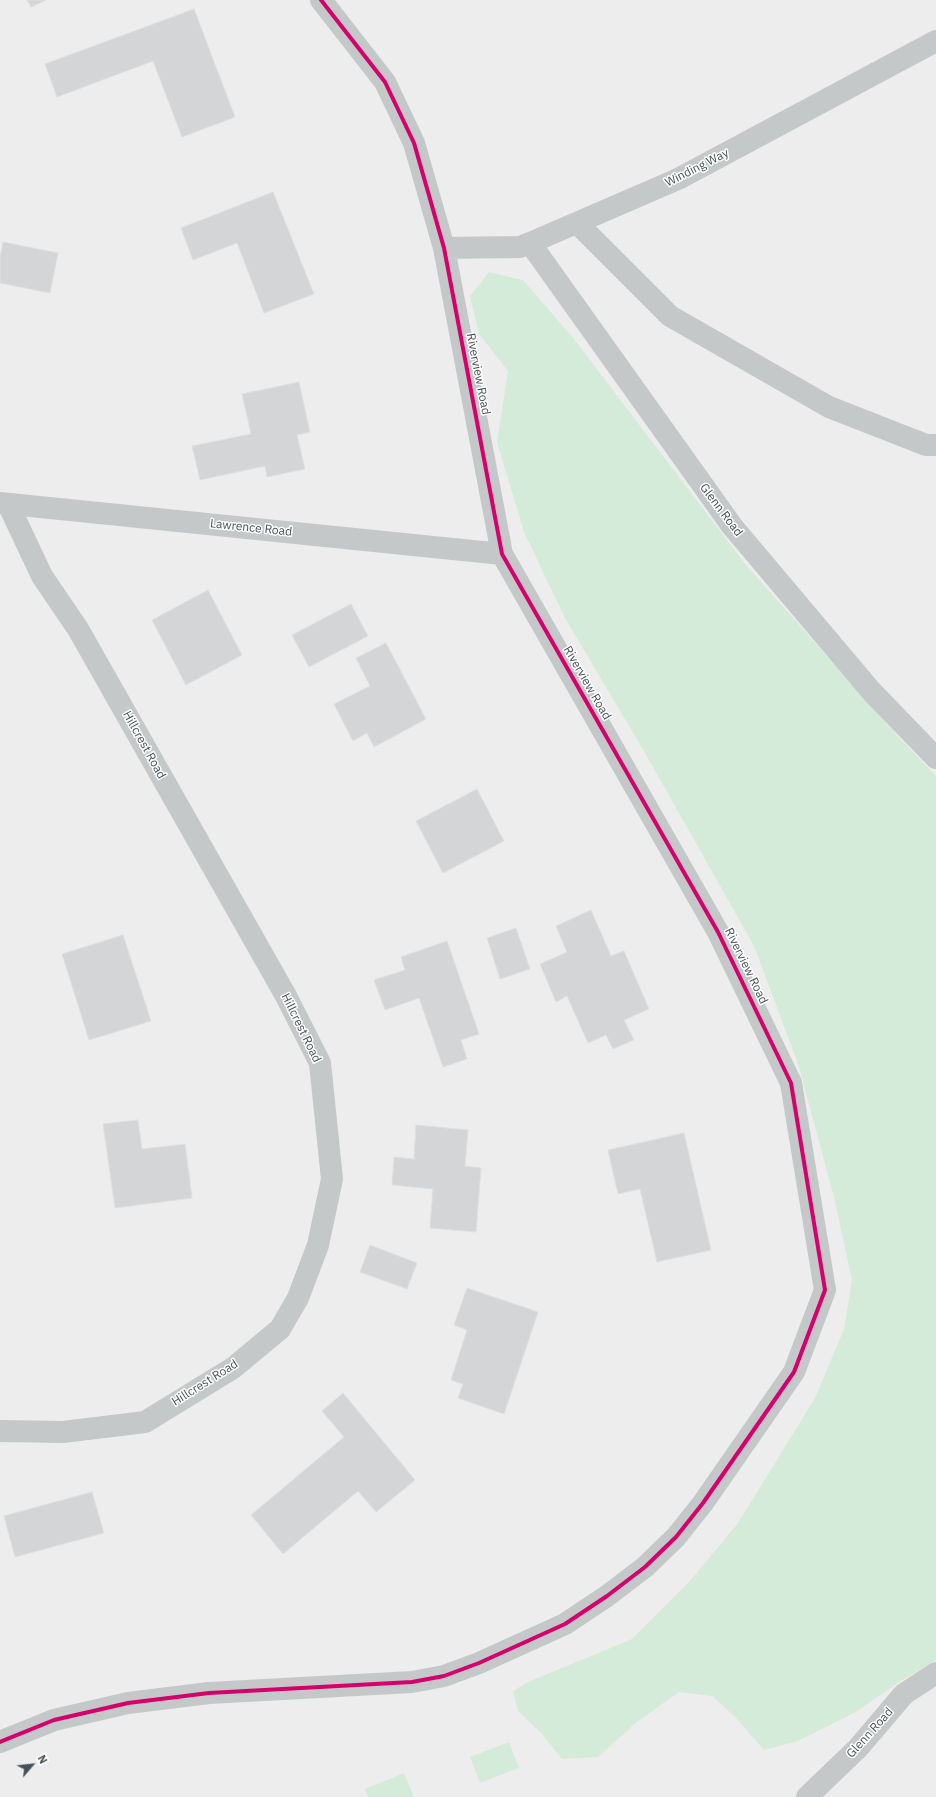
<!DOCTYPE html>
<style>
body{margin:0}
#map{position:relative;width:936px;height:1797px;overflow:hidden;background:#eeeded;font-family:"IBM Plex Sans",sans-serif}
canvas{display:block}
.north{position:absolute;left:12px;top:1745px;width:40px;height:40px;-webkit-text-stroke:3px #fff;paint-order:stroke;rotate:62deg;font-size:11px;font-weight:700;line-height:16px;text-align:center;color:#465157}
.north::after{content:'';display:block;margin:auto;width:14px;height:18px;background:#465157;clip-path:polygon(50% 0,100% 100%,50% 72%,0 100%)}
</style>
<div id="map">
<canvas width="936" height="1797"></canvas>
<div class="north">N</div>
</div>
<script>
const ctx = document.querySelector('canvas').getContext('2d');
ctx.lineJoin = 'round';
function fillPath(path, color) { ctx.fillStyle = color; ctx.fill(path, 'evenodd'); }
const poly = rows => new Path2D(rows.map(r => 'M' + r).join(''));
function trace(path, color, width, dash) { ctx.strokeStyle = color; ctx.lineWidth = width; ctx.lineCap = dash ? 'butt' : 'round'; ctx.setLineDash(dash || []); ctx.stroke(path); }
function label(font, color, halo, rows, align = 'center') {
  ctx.font = font + ' "IBM Plex Sans",sans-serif'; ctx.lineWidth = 3; ctx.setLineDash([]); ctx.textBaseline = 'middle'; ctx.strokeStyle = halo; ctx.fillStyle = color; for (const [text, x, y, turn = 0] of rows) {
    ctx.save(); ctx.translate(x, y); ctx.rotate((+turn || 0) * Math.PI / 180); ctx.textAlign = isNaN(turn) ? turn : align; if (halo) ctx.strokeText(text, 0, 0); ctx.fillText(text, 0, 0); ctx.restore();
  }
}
fillPath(poly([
 [489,272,523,280,574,339,746,565,898,736,936,776,936,1660,899,1682,856,1712,798,1741,764,1750,735,1717,712,1696,679,1692,637,1722,598,1757,562,1759,542,1734,518,1711,513,1691,528,1682,632,1639,689,1582,738,1523,815,1398,844,1329,852,1280,834,1197,798,1064,754,946,645,753,565,618,524,532,497,442,508,371,479,334,470,296],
 [509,1742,519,1768,480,1783,470,1757],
 [404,1773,414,1797,368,1797,365,1789]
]), '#d4ebda');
const building = poly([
 [27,0,46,0,31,7,27,0],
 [194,9,235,117,182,137,153,61,57,97,45,64,194,9],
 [273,192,314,294,264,313,237,243,193,260,181,228,273,192],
 [3,242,58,253,50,293,0,283,0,258,3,242],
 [299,382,310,432,297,435,305,469,267,477,265,466,200,480,192,446,251,434,242,394,299,382],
 [208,590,242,655,186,685,152,620,208,590],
 [351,604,368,636,309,667,292,635,351,604],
 [386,643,426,719,374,747,367,733,353,741,334,704,370,686,356,658,386,643],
 [477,789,504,841,443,873,416,821,477,789],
 [591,910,611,956,624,951,649,1009,624,1020,634,1040,613,1049,606,1035,588,1043,567,996,556,1002,540,964,567,952,556,926,591,910],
 [516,928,530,969,500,979,487,938,516,928],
 [123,935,151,1021,89,1040,62,954,123,935],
 [447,941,479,1034,461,1040,467,1059,443,1067,419,998,385,1010,374,980,405,970,401,957,447,941],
 [138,1120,142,1149,185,1144,192,1198,115,1208,103,1124,138,1120],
 [416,1125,468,1130,465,1166,481,1168,476,1232,430,1228,433,1189,392,1185,394,1157,414,1159,416,1125],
 [684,1133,711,1250,657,1262,640,1189,618,1194,608,1150,684,1133],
 [370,1245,417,1263,407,1289,360,1272,370,1245],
 [467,1288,538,1312,504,1414,458,1398,463,1384,451,1380,467,1330,454,1325,467,1288],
 [343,1393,415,1480,376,1512,358,1491,283,1554,251,1515,344,1437,322,1411,343,1393],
 [92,1492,104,1533,15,1557,4,1516,92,1492]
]);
fillPath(building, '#d4d5d6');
trace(building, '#dfdfe0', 1);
trace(poly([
 [577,223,670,316,829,407,926,445,936,445],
 [530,243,732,526,872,692,936,758],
 [444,248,520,247,530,243,678,179,936,41],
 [0,503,502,554],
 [0,1431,63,1432,145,1422,233,1368,280,1329,298,1298,318,1245,332,1179,320,1063,286,996,78,629,42,576,8,504],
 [0,1742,54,1720,128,1703,209,1693,412,1682,444,1676,479,1663,565,1624,607,1596,645,1567,676,1537,703,1503,794,1372,825,1290,791,1083,718,932,502,554,444,248,414,143,385,82,321,0],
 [807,1797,858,1748,904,1694,936,1673]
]), '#c5c8c8', 22);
trace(poly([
 [0,1742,54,1720,128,1703,209,1693,412,1682,444,1676,479,1663,565,1624,607,1596,645,1567,676,1537,703,1503,794,1372,825,1290,791,1083,718,932,502,554,444,248,414,143,385,82,321,0]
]), '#d6006c', 4);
label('12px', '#465157', '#fff', [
 ["Winding Way",697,168,-27],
 ["Riverview Road",478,374,79],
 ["Glenn Road",721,510,53],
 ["Lawrence Road",251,528,6],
 ["Riverview Road",587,683,60],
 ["Hillcrest Road",144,745,61],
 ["Riverview Road",746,966,64],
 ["Hillcrest Road",301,1028,64],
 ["Hillcrest Road",205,1383,-32],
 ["Glenn Road",870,1733,-48]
]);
</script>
